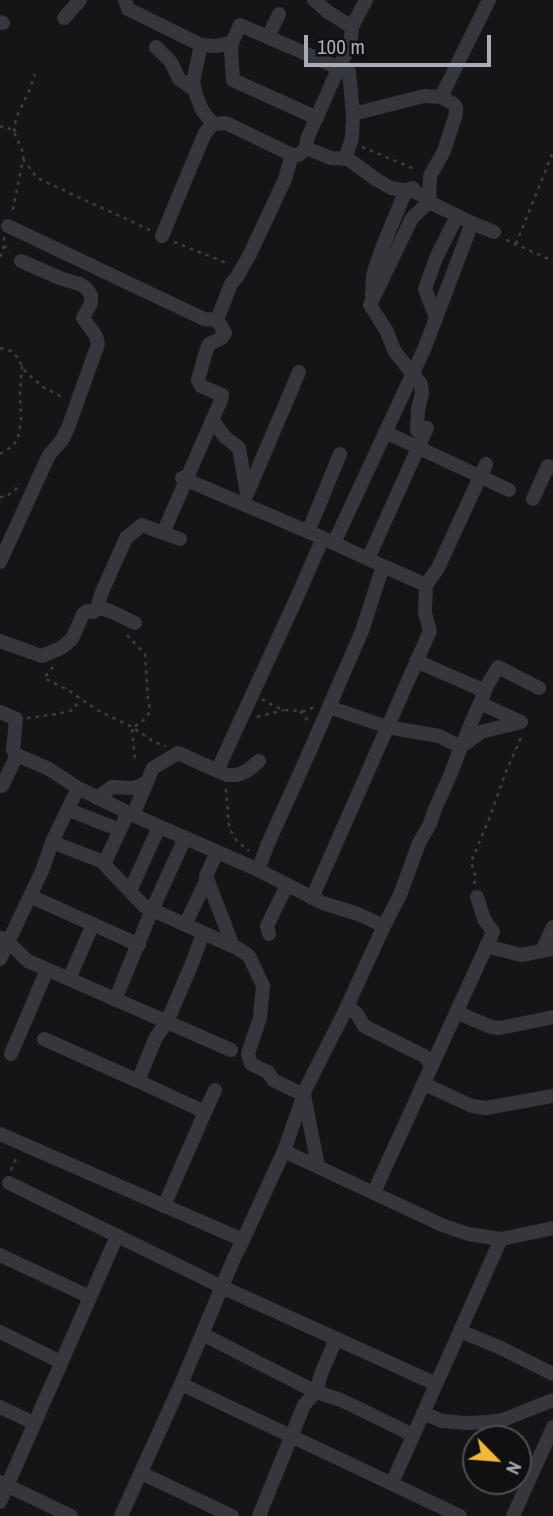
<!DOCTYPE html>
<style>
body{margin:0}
#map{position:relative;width:553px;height:1516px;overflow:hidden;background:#151517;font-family:"Archivo Narrow",sans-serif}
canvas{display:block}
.north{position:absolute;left:462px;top:1425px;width:70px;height:70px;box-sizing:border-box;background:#101012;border:2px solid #4c4e54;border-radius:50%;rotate:115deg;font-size:19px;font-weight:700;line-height:28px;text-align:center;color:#a7acb7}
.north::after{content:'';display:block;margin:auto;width:24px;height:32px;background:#efb836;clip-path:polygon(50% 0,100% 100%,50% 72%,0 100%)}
.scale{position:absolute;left:304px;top:35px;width:187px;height:32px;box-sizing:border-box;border:4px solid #a7acb7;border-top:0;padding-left:9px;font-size:21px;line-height:24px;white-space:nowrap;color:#a7acb7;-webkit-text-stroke:5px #101012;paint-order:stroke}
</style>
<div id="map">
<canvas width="553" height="1516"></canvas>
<div class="north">N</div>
<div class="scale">100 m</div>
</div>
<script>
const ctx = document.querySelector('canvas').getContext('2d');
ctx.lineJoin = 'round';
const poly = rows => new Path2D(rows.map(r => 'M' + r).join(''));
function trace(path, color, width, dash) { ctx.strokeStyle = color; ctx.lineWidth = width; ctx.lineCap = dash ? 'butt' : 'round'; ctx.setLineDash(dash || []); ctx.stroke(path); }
trace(poly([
 [0,127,5,126,14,132,24,155,12,214],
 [14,132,16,118,30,89,35,74],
 [362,147,417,170],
 [23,159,37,178,152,231],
 [4,237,4,246,11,251],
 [506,240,553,261],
 [174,242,229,264],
 [516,244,553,152],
 [0,257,4,246],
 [0,348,11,351,17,357,25,371,43,387,64,398],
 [0,454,13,446,18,438,21,420,20,393,22,366],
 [0,497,6,497,16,489,20,483],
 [127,635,145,654,148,699,150,709,148,716,139,724,132,727,135,762],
 [53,667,44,678,68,690,97,710,132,727,154,742,166,746],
 [262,699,274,706,284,710,304,711,315,707],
 [300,711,309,722],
 [257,717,284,710],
 [27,718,58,714,73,710,80,699],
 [226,789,229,828,237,841,249,851],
 [474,884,476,878,471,862,489,819,507,769,520,740,520,736],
 [11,1170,17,1157]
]), '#3c3e43', 2.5, [3.5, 5]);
trace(poly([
 [125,0,128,9,201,45,216,46,232,43],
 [314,0,328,12,352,27,350,46,339,67],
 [64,18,80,0],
 [0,22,3,23],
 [352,27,366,0],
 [268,37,279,14],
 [201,45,193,82,196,95,202,110,213,124],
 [156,47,171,62,179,79,195,90],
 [317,118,233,80,231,51,232,43,240,25,339,68],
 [306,148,307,139,339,67,349,72,353,114],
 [345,159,352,138,353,114,424,96,441,97],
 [8,226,204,319,217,320],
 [162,236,205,133,213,124,226,123,292,155,299,155,306,148,331,158,348,159,377,180,391,188,415,192,423,196,429,202,472,223],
 [372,296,373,275,382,248,406,190,413,188],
 [436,318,425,289,436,258,457,216],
 [212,420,225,437,239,448,247,494],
 [385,432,509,490],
 [423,436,417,430,418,409,422,394,421,384,395,352,386,330,370,305,412,218,429,202,430,176,444,151,456,114,456,107,452,103,441,97,489,0],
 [182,478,323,538],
 [247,494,299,372],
 [533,499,548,466,553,468],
 [308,532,340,454],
 [163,533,180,539],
 [334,543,425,347,472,223,494,232],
 [368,559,427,428],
 [0,562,49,455,62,440,68,428,98,344,96,336,83,318,91,303,91,295,86,288,80,284,62,279,21,261],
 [426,585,438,568,486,464],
 [97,607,110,611,135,623],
 [0,641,42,656,61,648,72,639,83,614,87,611,93,612,96,610,102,592,126,538,142,525,163,533,221,400,222,395,201,386,198,380,205,355,209,344,222,338,225,333,217,320,231,284,237,277,250,254,285,179,292,155],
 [416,661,485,691],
 [480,703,521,722],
 [0,712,16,719,13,750,17,755],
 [462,746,481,732,521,722],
 [461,747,488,684,498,667,539,688],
 [217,771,293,606,323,538,383,566],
 [78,788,133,815,254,868,323,903,358,914,384,926,400,895,419,843,430,824,435,809,451,773,461,747,439,736,387,727,329,707],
 [97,798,112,787,134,788,147,782],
 [69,810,120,830],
 [133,815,153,768,178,753,227,775,237,775,247,771,259,761],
 [52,842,101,861,144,906,239,949,249,956,263,986,260,1018,248,1053,251,1064,268,1072,273,1080,304,1095,318,1166],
 [217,852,206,876,233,946],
 [104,864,128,813],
 [258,870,267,846,308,755,362,631,383,566,426,585,425,613,430,631,312,898],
 [130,891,159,827],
 [30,896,139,945],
 [185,925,207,879],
 [269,934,267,926,287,885],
 [1,938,8,942,28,961,231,1050],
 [486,946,521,955,553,949],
 [542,951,553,927],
 [0,959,42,871,52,842,78,788,49,769,17,755,2,786],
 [69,979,93,924],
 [115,1000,152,910,185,838],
 [347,1006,357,1014,364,1026,424,1056,432,1066],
 [456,1012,491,1027,500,1028,553,1017],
 [44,1039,138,1081,156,1037,167,1022,193,961,203,933],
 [11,1054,47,970],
 [138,1081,205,1112,215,1090],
 [424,1084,472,1106,486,1108,553,1096],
 [0,1134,243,1240,284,1151,442,1225,468,1234,501,1239,553,1228],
 [284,1151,306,1088,344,1013,384,926],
 [9,1183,222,1287,436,1384],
 [374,1192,493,932,484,919,477,897],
 [164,1206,205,1112],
 [243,1240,234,1258,181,1384,460,1516],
 [0,1255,90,1297],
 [460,1331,499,1347,553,1374],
 [0,1332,61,1362],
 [202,1334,316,1392,341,1400,413,1435],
 [0,1407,34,1423],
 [423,1413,442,1421,466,1423,488,1422,503,1420,553,1400],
 [141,1473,232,1516],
 [0,1482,71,1516],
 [392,1483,501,1239],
 [0,1502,117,1236],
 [121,1516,181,1384],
 [259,1516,304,1405,316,1392,321,1374,336,1339],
 [513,1516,553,1427]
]), '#36373c', 14);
</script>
